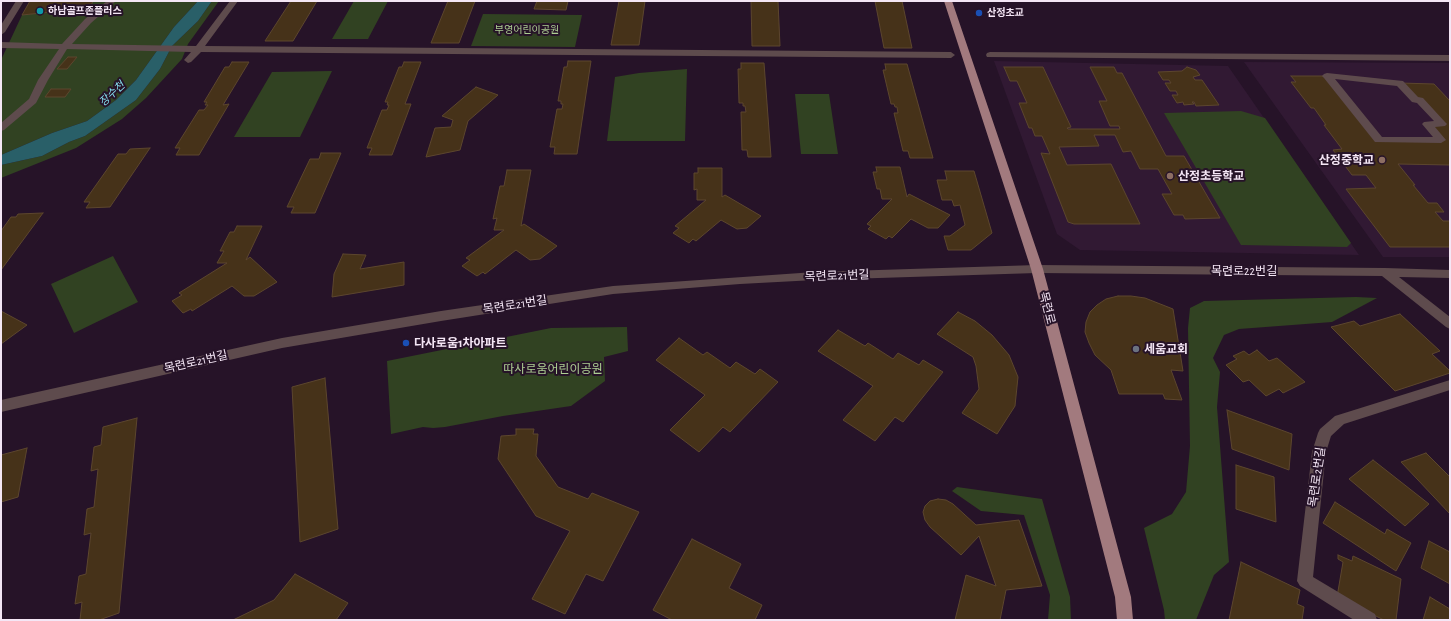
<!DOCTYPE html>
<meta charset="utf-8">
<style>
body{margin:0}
#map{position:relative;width:1451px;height:621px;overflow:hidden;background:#261328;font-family:"Alegreya Sans",sans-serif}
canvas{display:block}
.frame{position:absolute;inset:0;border:2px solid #f4e6f5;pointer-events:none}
</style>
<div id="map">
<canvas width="1451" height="621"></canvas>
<div class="frame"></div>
</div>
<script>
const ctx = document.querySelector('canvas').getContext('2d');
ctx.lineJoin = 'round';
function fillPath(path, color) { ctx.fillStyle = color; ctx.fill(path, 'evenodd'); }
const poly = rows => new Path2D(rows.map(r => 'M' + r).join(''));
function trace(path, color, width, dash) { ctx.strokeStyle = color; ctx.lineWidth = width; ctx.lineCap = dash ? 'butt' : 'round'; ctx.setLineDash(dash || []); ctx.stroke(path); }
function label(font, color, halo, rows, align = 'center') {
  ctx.font = font + ' "Alegreya Sans","Noto Sans KR",sans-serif'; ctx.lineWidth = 4; ctx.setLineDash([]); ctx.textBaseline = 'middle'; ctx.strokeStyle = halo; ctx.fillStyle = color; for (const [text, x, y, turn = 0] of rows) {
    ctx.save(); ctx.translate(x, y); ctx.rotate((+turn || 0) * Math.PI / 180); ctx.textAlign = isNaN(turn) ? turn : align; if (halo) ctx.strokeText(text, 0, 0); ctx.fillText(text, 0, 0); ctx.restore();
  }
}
fillPath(poly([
 [994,61,1228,66,1359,255,1080,250,1057,234],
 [1244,62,1450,63,1450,257,1383,257]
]), '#311933');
fillPath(poly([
 [93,1,198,1,174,27,136,80,116,100,87,121,52,133,1,155,1,60,22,15,90,8],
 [212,1,219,1,188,44,182,59,146,98,122,119,76,148,1,178,1,165,42,156,69,142,85,136,136,100,160,69,172,46,198,21],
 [354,1,388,1,368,39,332,39],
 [483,14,582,15,575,47,471,46],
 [687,69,685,141,607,141,615,77,639,73],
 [332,71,300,137,234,137,272,72],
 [795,94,829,94,838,154,801,154],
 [1241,111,1265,118,1351,243,1347,247,1241,245,1164,113],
 [113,256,138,302,74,333,51,284],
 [1356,297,1377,298,1332,322,1239,329,1224,335,1213,358,1220,372,1217,407,1229,562,1214,575,1196,620,1165,620,1164,610,1144,528,1172,514,1186,492,1190,446,1188,328,1190,308,1204,301],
 [627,327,628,351,604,357,605,381,571,406,503,416,445,427,433,428,423,427,391,434,387,361,551,328],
 [957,487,1042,499,1070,597,1071,620,1048,620,1050,595,1024,515,981,511,952,491]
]), '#314222');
fillPath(poly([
 [198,1,212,1,198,21,172,46,160,69,136,100,85,136,69,142,42,156,1,165,1,155,52,133,87,121,116,100,136,80,174,27]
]), '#295f68');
const building = poly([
 [30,1,93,1,90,8,22,15,30,1],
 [291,1,317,1,293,41,265,41,291,1],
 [448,1,475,1,459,43,431,43,448,1],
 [537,1,568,1,566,10,534,9,537,1],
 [619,1,645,1,639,45,611,45,619,1],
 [751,1,778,1,780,46,752,46,751,1],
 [875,1,902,1,912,48,884,48,875,1],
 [68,57,77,57,67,69,57,69,68,57],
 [568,61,591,61,577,154,554,154,555,147,550,147,557,109,562,109,563,104,561,104,561,101,558,101,564,67,567,67,568,61],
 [232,62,249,62,223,105,229,104,199,155,176,155,180,148,175,148,199,110,204,110,208,105,205,105,207,102,204,102,225,67,229,67,232,62],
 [404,62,421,62,405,104,411,104,392,155,369,155,372,148,367,148,382,110,387,110,389,105,387,105,388,102,385,102,399,67,402,67,404,62],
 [741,63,764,63,771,157,748,157,747,150,742,150,741,112,746,112,745,106,743,106,743,103,739,103,738,69,741,69,741,63],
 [885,64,907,64,933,158,910,158,908,151,903,151,894,113,898,113,897,107,895,107,894,104,891,104,883,70,886,70,885,64],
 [1004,67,1043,67,1071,127,1067,128,1068,129,1120,129,1119,126,1110,126,1099,101,1107,101,1090,67,1114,67,1117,73,1122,73,1166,156,1184,156,1220,218,1185,219,1183,215,1174,215,1162,194,1172,194,1158,169,1140,169,1131,151,1123,152,1115,135,1094,135,1099,146,1059,147,1067,165,1111,164,1140,224,1074,224,1068,222,1041,153,1050,154,1042,136,1035,136,1032,128,1029,128,1019,103,1027,103,1017,81,1010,81,1004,67],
 [1187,67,1196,70,1200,75,1193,77,1195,80,1202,80,1219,105,1196,106,1194,102,1192,102,1194,104,1184,105,1183,102,1177,103,1172,95,1178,95,1176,91,1170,91,1165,83,1171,83,1169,80,1163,80,1158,72,1182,71,1187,67],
 [1291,76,1327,76,1379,140,1441,140,1427,124,1442,124,1400,83,1434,84,1450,101,1450,165,1398,164,1415,185,1413,185,1428,203,1437,203,1444,212,1435,212,1443,221,1450,221,1450,247,1390,247,1346,189,1376,188,1366,175,1352,175,1333,150,1342,149,1324,125,1326,125,1314,108,1311,108,1291,82,1296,82,1291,76],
 [476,87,498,95,468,121,460,150,426,157,435,128,451,127,453,120,442,116,476,87],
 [51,89,71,89,65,97,45,97,51,89],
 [150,148,110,207,86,208,90,202,84,202,118,154,126,154,130,149,150,148],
 [321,153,341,153,315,213,291,213,294,207,287,207,310,159,319,159,321,153],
 [876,167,900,167,907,197,909,194,950,215,938,228,928,228,911,219,892,238,889,236,886,239,868,229,871,226,867,224,892,199,882,199,880,189,877,189,873,172,877,172,876,167],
 [698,168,722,168,722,197,725,195,761,216,747,228,737,229,721,220,696,241,693,239,689,243,673,233,679,228,675,226,706,200,697,200,697,189,694,190,694,173,698,173,698,168],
 [507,170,531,170,521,226,524,224,557,246,540,259,530,260,516,250,485,274,483,272,477,276,462,266,470,260,466,258,504,230,494,230,497,218,493,219,500,186,504,186,507,170],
 [945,171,974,171,992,233,971,250,948,250,944,236,950,236,965,225,960,205,954,206,952,200,942,200,937,180,947,180,945,171],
 [43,213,1,270,1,231,11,217,16,217,18,214,43,213],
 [237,226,262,226,246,260,250,257,277,282,254,296,244,296,232,286,192,311,191,309,183,313,172,301,182,295,179,293,227,263,217,263,224,251,220,251,230,232,234,232,237,226],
 [343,254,366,255,360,269,404,262,404,285,332,297,334,274,343,254],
 [1118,296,1131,296,1145,298,1173,309,1183,371,1171,370,1182,400,1165,399,1163,394,1119,394,1111,370,1095,355,1089,343,1085,332,1086,322,1090,312,1097,305,1106,299,1118,296],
 [1,311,27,325,1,344,1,311],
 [958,312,975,321,992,335,1009,355,1018,377,1015,406,997,434,962,413,979,389,976,366,973,357,937,334,958,312],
 [1400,314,1440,351,1432,354,1450,371,1450,373,1395,391,1331,327,1354,321,1360,326,1400,314],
 [838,330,865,346,868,343,893,359,898,353,919,365,923,360,943,372,903,422,895,417,875,441,843,420,873,386,818,351,838,330],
 [679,338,703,355,707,352,730,368,736,362,755,374,760,369,778,382,730,432,723,427,699,452,670,430,705,395,656,360,679,338],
 [1257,350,1269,361,1277,358,1305,382,1283,393,1279,389,1266,396,1249,380,1243,382,1226,365,1237,359,1233,356,1244,351,1249,355,1257,350],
 [325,378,338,529,300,542,292,387,325,378],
 [1227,410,1292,434,1289,470,1232,449,1227,410],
 [137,418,119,613,99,620,80,620,82,602,75,604,79,576,86,574,91,533,84,535,87,509,94,507,98,469,91,471,94,447,101,445,103,427,137,418],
 [516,429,534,429,533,434,538,434,536,456,558,487,588,499,592,493,639,512,603,581,586,574,565,614,532,599,570,531,536,516,498,459,501,436,516,435,516,429],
 [27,448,18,497,1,502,1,455,27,448],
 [1426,453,1450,477,1450,514,1401,462,1426,453],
 [1373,460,1429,504,1405,526,1349,479,1373,460],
 [1236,465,1274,477,1276,522,1236,509,1236,465],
 [938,499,946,500,953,504,976,525,1019,520,1042,586,1006,590,1000,620,955,620,966,575,996,586,979,536,961,555,930,527,925,520,923,512,925,506,930,501,938,499],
 [1335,502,1385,534,1387,529,1411,543,1396,571,1323,523,1335,502],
 [692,539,741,564,729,588,762,605,755,620,672,620,653,610,692,539],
 [1429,541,1450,552,1450,584,1421,568,1429,541],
 [1338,555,1352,561,1353,556,1401,579,1396,620,1384,620,1337,597,1343,562,1338,559,1338,555],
 [1241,562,1300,590,1297,604,1304,607,1302,620,1229,620,1241,562],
 [295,574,348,603,336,620,233,620,274,600,295,574],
 [1430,597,1450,609,1450,620,1423,620,1430,597]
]);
fillPath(building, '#463219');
trace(building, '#5c462e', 1);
fillPath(poly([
 [16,1,24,1,5,32,1,35,1,25,16,1],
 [107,1,116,1,91,23,72,44,196,46,230,1,238,1,205,46,951,52,955,55,951,58,201,52,191,62,188,63,184,60,191,52,67,49,48,80,36,103,4,130,1,131,1,123,29,99,38,80,59,49,1,48,1,42,62,44,85,19,107,1],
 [990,52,1450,55,1450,61,987,57,986,55,987,53,990,52],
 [1327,73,1403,81,1418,97,1423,98,1445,122,1447,124,1445,126,1435,127,1446,140,1441,143,1375,142,1324,78,1322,76,1324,74,1327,73],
 [1335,79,1397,86,1412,102,1417,103,1434,121,1424,122,1422,124,1433,137,1382,137,1335,79],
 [1037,265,1385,268,1450,270,1450,278,1399,277,1450,317,1450,329,1446,327,1382,276,1037,273,815,280,740,284,613,294,441,321,282,348,1,412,1,400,282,338,441,311,613,286,815,272,1037,265],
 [1450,380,1450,390,1344,424,1331,436,1326,452,1313,577,1375,614,1377,620,1354,620,1300,586,1297,581,1312,452,1318,433,1320,429,1335,416,1450,380]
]), '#5e4b4d');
fillPath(poly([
 [944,1,952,1,1043,269,1131,597,1133,620,1117,620,1115,597,1031,269,944,1]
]), '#a27a7e');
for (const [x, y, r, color] of [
 [40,11,4,"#0f9aa8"],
 [979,13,4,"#1a4fb4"],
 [1382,160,4,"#8d6e63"],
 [1170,176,4,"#8d6e63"],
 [406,343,4,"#1a4fb4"],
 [1136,349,4,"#6b7280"]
]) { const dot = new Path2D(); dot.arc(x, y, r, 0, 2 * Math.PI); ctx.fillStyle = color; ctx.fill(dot); trace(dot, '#261328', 1.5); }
label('bold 10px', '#f4e6f5', '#261328', [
 ["하남골프존플러스",48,11],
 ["산정초교",987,13]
], 'left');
label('10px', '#aecf93', '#261328', [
 ["부영어린이공원",527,30]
]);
label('italic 11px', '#86dfef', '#261328', [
 ["장수천",112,94,-43]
]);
label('bold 12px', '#f4e6f5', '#261328', [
 ["산정중학교",1374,160,"right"],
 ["산정초등학교",1178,176],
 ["다사로움1차아파트",414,343],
 ["세움교회",1144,349]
], 'left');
label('12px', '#f4e6f5', '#261328', [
 ["목련로22번길",1244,271],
 ["목련로21번길",837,276,-2],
 ["목련로21번길",515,305,-9],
 ["목련로",1047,308,76],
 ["목련로21번길",196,362,-13],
 ["목련로2번길",1317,477,-82]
]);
label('12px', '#aecf93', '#261328', [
 ["따사로움어린이공원",553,369]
]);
</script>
